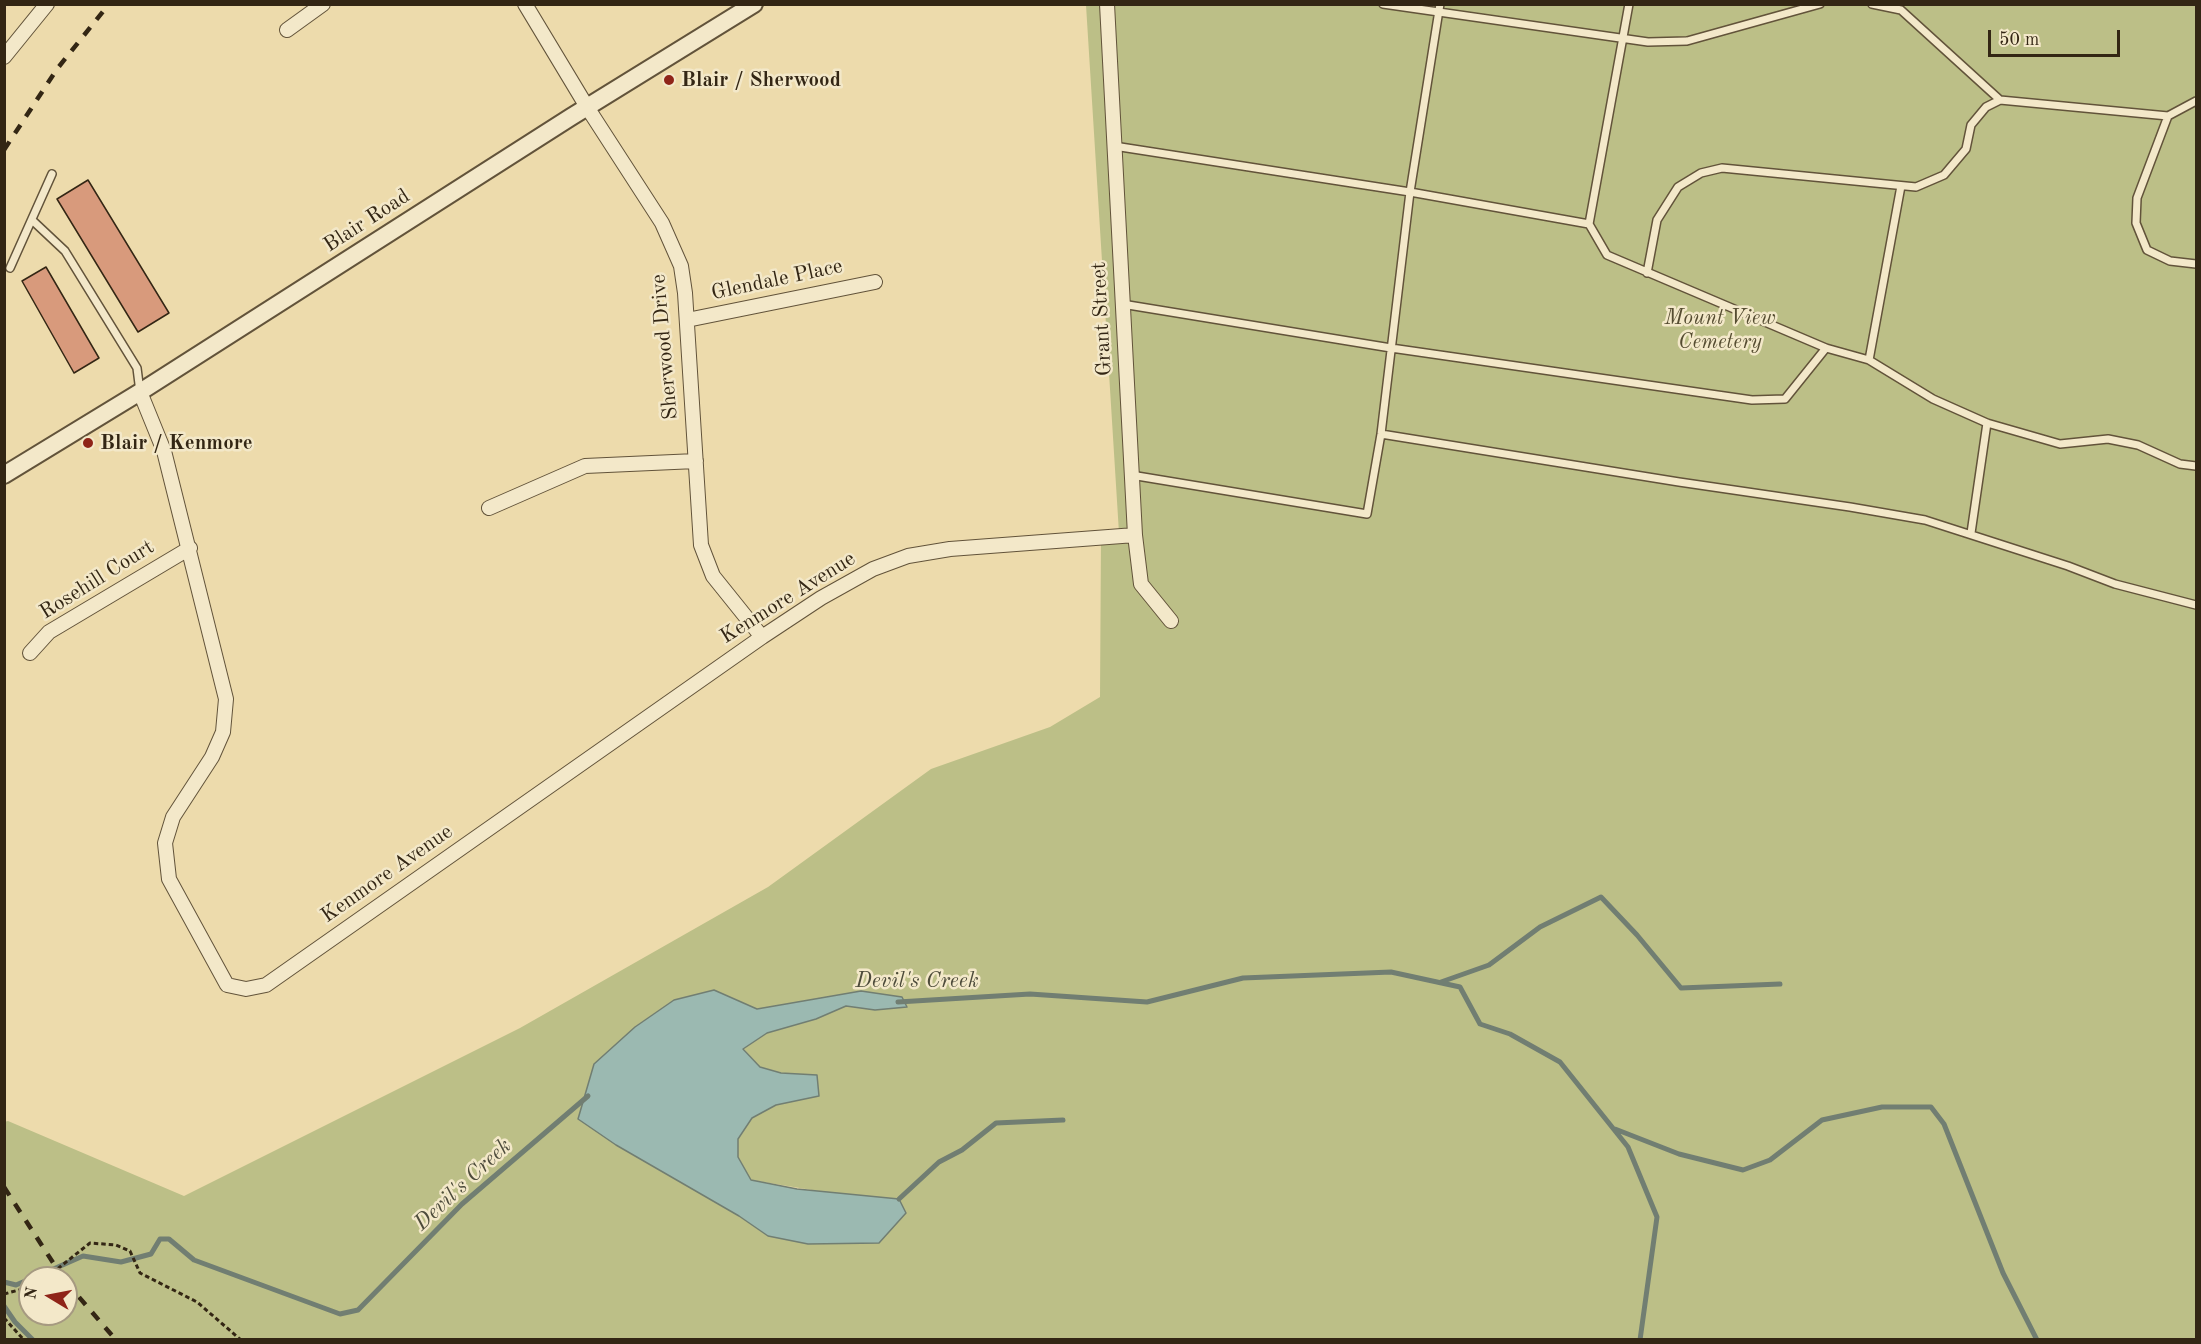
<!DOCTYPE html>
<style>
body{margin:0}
#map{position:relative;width:2201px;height:1344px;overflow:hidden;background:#eddbac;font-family:"Old Standard TT",serif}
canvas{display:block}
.frame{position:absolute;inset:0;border:6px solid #332614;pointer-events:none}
.north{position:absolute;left:18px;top:1266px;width:60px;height:60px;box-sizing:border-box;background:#f3e8c9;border:2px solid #a69a81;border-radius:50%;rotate:280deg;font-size:16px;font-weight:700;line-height:24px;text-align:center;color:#332614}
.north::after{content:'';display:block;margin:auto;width:21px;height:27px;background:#8f2418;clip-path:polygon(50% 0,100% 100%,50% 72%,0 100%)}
.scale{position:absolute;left:1988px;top:30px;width:132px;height:27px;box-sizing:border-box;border:3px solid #332614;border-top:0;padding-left:8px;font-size:18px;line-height:21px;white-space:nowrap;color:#332614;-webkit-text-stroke:4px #f3e8c9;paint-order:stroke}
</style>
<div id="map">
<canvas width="2201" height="1344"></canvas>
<div class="frame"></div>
<div class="north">N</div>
<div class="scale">50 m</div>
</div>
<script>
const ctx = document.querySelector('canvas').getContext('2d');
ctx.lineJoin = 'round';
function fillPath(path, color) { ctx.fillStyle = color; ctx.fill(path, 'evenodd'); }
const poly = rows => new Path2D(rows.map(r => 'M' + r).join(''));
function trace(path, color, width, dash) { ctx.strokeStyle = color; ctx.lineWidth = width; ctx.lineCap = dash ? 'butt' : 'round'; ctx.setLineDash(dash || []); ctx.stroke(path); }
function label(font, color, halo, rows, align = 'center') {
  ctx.font = font + ' "Old Standard TT",serif'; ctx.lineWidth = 5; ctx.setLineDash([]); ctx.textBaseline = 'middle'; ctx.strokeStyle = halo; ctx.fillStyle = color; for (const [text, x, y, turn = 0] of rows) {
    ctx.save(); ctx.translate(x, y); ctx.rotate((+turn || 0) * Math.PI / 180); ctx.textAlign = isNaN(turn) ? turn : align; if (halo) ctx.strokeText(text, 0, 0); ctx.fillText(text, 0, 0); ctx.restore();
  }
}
fillPath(poly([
 [1086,5,2196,5,2196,1339,5,1339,4,1122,8,1121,184,1196,520,1028,768,887,931,769,1050,727,1100,697,1101,537,1119,533],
 [714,990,757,1009,861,991,875,1010,846,1005,816,1019,767,1033,743,1048,760,1067,781,1073,817,1075,819,1096,776,1105,752,1118,738,1139,738,1157,751,1180,824,1192,768,1236,739,1216,616,1145,635,1027,674,1000],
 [30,1278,66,1278,66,1314,30,1314]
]), '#bcbf87');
const water = poly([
 [714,990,757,1009,861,991,902,997,907,1007,875,1010,846,1006,816,1019,767,1033,743,1049,760,1067,781,1073,817,1075,819,1096,776,1105,752,1118,738,1139,738,1157,751,1180,797,1189,899,1199,906,1213,879,1243,808,1244,768,1236,739,1216,616,1145,578,1119,594,1064,635,1027,674,1000,714,990]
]);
fillPath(water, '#9bb9b1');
trace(water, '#717e72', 1.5);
trace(poly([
 [1441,982,1489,965,1540,927,1601,897,1637,935,1681,988,1780,984],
 [898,1002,1030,994,1147,1002,1243,978,1391,972,1460,987,1480,1024,1510,1034,1560,1062,1628,1147,1657,1217,1640,1340],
 [1615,1129,1679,1154,1743,1170,1770,1160,1822,1120,1882,1107,1931,1107,1944,1124,2003,1273,2037,1340],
 [899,1199,939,1162,962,1150,996,1123,1063,1120],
 [33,1278,83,1256,121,1262,151,1254,160,1239,169,1239,194,1260,340,1314,358,1310,462,1204,588,1096],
 [4,1282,16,1285,30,1279],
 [4,1306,15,1322,33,1340]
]), '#717e72', 5);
const building = poly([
 [88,180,169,313,138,332,57,199,88,180],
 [46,267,99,358,74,373,22,281,46,267]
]);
fillPath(building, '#d89a7c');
trace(building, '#332614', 1.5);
const service = poly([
 [1383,4,1648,42,1687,41,1820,4],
 [1872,4,1901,10,2000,100,2168,116,2196,101],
 [2168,116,2137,198,2136,223,2147,250,2170,261,2196,264],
 [1114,146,1410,192,1589,224,1607,255,1826,348,1869,360,1933,399,1987,423,2060,444,2108,439,2138,445,2180,464,2196,466],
 [32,220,65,251,137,368,140,392],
 [1589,224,1629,4],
 [10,268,52,174],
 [1647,273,1657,220,1678,187,1701,173,1722,168,1916,187,1944,175,1966,149,1971,125,1986,107,2000,100],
 [1122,304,1391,348,1752,400,1785,399,1826,348],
 [1869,360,1901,186],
 [1381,434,1679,482,1850,507,1925,520,2068,566,2115,584,2196,605],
 [1131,475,1367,514,1381,434,1410,192,1440,4],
 [1971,533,1987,423]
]);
const minor = poly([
 [525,4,587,107,662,223,681,266,685,293,701,545,713,576,762,637],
 [1107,4,1135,535,1141,584,1171,621],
 [287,30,323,4],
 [4,57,47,4],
 [687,320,875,282],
 [140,392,164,451,226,699,223,732,212,757,173,817,165,843,169,879,227,985,246,989,266,985,762,637,821,598,873,569,908,556,950,549,1135,535],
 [489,508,585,466,696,461],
 [30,653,49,632,190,548]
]);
const tertiary = poly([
 [4,475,140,392,571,117,754,4]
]);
trace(service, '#62533a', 10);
trace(minor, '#62533a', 16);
trace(tertiary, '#62533a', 20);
trace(poly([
 [46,1278,90,1243,116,1245,130,1251,140,1273,197,1302,241,1340],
 [4,1294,30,1287],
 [4,1318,24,1340]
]), '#332614', 3, [4.5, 3]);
trace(service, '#f3e8c9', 7);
trace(minor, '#f3e8c9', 14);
trace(tertiary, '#f3e8c9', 16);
trace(poly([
 [4,150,57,69,109,4],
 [4,1187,63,1278],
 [66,1282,116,1340]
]), '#332614', 4.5, [10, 10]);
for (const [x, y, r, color] of [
 [669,80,6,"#8f2418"],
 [88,443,6,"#8f2418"]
]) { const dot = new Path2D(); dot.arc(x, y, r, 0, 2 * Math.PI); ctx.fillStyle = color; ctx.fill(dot); trace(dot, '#f3e8c9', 2); }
label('bold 21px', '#332614', '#f3e8c9', [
 ["Blair / Sherwood",681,80],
 ["Blair / Kenmore",100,443]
], 'left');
label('21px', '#332614', '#f3e8c9', [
 ["Blair Road",367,221,-33],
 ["Glendale Place",777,280,-12],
 ["Grant Street",1102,319,-93],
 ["Sherwood Drive",665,347,-95],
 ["Rosehill Court",97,580,-32],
 ["Kenmore Avenue",788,598,-32],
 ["Kenmore Avenue",387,874,-35]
]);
label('italic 21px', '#554c31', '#f3e8c9', [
 ["Mount View",1720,318],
 ["Cemetery",1720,342]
]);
label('italic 22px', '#4d4b3b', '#f3e8c9', [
 ["Devil's Creek",917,981],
 ["Devil's Creek",463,1185,-43]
]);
</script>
